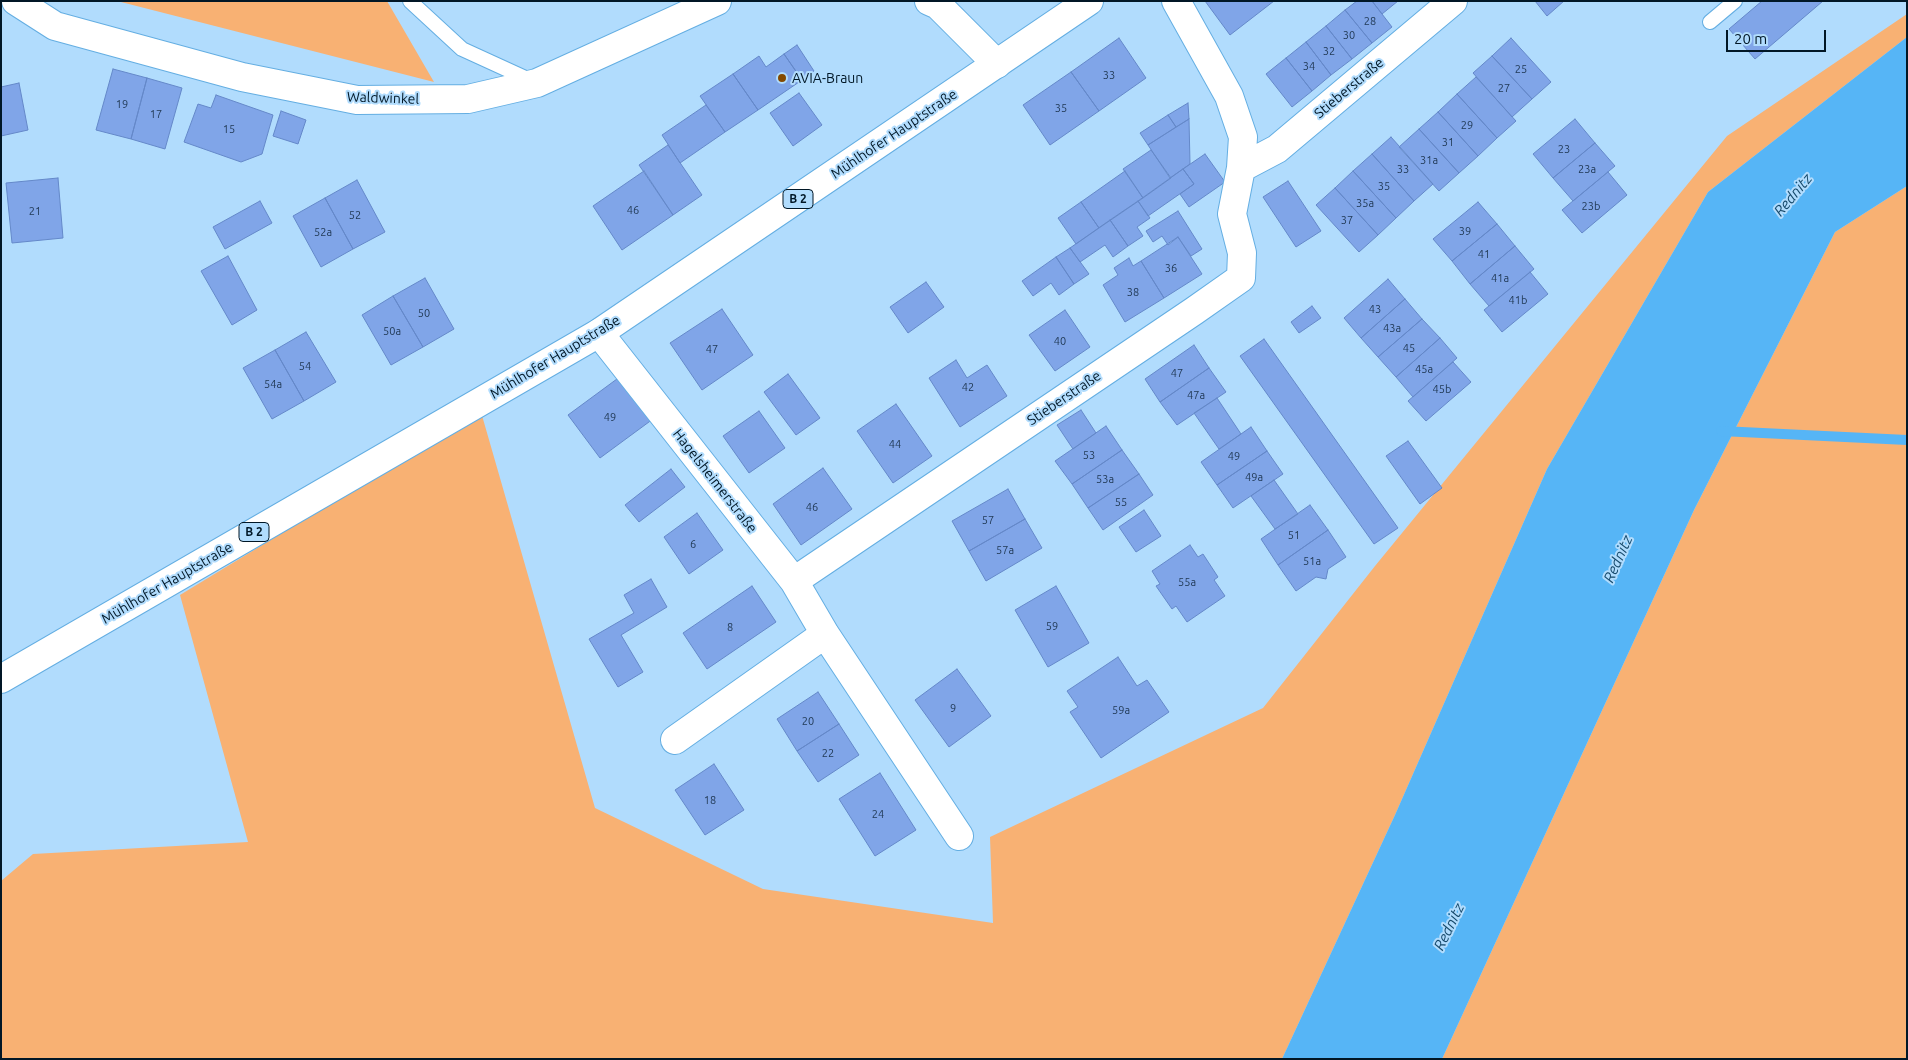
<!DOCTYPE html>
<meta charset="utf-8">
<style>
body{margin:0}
#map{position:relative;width:1908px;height:1060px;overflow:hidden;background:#b1dcfd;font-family:Ubuntu,sans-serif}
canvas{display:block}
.frame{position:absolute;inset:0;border:2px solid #011726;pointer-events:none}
.scale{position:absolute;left:1726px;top:30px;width:100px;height:22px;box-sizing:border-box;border:2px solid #011726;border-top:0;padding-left:6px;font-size:15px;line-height:18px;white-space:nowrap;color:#011726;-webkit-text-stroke:4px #b1dcfd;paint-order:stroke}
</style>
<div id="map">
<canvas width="1908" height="1060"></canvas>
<div class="frame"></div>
<div class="scale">20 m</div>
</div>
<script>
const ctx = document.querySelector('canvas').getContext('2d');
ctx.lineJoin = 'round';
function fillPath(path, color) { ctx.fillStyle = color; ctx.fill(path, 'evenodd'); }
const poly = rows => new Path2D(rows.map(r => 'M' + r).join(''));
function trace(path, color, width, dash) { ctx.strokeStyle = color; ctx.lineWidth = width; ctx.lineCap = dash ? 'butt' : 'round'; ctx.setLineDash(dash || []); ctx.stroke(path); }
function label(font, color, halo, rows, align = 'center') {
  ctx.font = font + ' Ubuntu,sans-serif'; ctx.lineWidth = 4; ctx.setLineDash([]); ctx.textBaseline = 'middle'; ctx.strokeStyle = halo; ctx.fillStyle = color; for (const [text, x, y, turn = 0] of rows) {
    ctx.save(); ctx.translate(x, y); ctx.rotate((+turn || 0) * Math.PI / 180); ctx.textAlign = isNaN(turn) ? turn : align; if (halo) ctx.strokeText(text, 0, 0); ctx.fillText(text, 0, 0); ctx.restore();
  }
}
fillPath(poly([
 [117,1,387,1,434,82],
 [1907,14,1907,37,1708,192,1547,469,1395,815,1282,1059,1,1059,1,881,33,854,248,842,180,595,481,412,595,808,763,889,993,923,990,837,1263,708,1375,566,1727,136],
 [1907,186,1907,1059,1442,1059,1694,510,1835,232]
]), '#f8b173');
fillPath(poly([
 [1907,37,1907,186,1835,232,1694,510,1442,1059,1282,1059,1395,815,1547,469,1708,192]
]), '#56b5f6');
trace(poly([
 [1721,431,1907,440]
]), '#56b5f6', 10);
const building = poly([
 [1205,1,1274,1,1230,35,1205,1],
 [1357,1,1372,1,1392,27,1372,43,1345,10,1357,1],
 [1372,1,1398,1,1382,14,1372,1],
 [1535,1,1564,1,1547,16,1535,1],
 [1762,1,1823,1,1755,59,1729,29,1762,1],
 [1345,10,1372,43,1352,59,1326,26,1345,10],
 [1326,26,1352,59,1331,75,1306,42,1326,26],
 [1119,38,1146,78,1099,111,1071,72,1119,38],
 [1511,38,1551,82,1532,99,1492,56,1511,38],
 [1306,42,1331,75,1312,91,1286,58,1306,42],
 [797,45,814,71,802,80,784,54,797,45],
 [784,54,802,80,758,110,733,74,759,56,766,67,784,54],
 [1492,56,1532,99,1512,117,1473,73,1492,56],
 [1286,58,1312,91,1292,107,1266,74,1286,58],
 [113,69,147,78,131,139,96,130,113,69],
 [1071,72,1099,111,1050,145,1023,105,1071,72],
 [733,74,758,110,725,132,700,96,733,74],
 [1476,77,1516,121,1497,138,1457,94,1476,77],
 [147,78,182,88,165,149,131,139,147,78],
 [19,83,28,130,1,136,1,87,19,83],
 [799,93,822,125,793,146,770,113,799,93],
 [1457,94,1497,138,1478,156,1438,112,1457,94],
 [216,95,273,115,262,154,241,162,184,142,198,104,211,108,216,95],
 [1188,103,1189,119,1176,127,1168,115,1188,103],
 [706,105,725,132,680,163,662,135,706,105],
 [281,111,306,120,298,144,273,136,281,111],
 [1438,112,1478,156,1459,173,1419,129,1438,112],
 [1168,115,1176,127,1148,145,1140,133,1168,115],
 [1189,119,1190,164,1170,178,1148,145,1189,119],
 [1575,119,1595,143,1553,178,1533,154,1575,119],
 [1419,129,1459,173,1439,191,1399,147,1419,129],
 [1391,137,1433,184,1414,201,1372,154,1391,137],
 [1595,143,1615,166,1573,201,1553,178,1595,143],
 [668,145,702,195,673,215,639,165,668,145],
 [1151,150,1171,178,1143,198,1123,169,1151,150],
 [1205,154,1225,182,1189,207,1180,194,1194,184,1183,169,1205,154],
 [1372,154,1414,201,1396,218,1353,171,1372,154],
 [1183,169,1194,184,1148,216,1138,201,1183,169],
 [644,171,673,215,622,250,593,206,644,171],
 [1125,171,1143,198,1099,228,1081,202,1125,171],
 [1353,171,1396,218,1378,235,1335,188,1353,171],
 [1608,172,1627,195,1582,233,1562,210,1608,172],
 [58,178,63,238,12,243,6,183,58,178],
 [357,180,385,232,353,249,325,198,357,180],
 [1288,181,1321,231,1296,247,1263,197,1288,181],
 [1335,188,1378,235,1359,252,1316,205,1335,188],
 [325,198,353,249,321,267,293,216,325,198],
 [260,201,272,223,225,249,213,227,260,201],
 [1138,201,1150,218,1137,227,1143,236,1128,246,1110,220,1138,201],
 [1081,202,1099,228,1076,244,1058,218,1081,202],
 [1478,202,1497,224,1452,261,1433,239,1478,202],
 [1178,211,1202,249,1191,256,1178,237,1168,245,1162,236,1153,242,1146,231,1178,211],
 [1110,220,1128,246,1113,257,1105,245,1080,262,1070,248,1110,220],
 [1497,224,1515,246,1470,284,1452,261,1497,224],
 [1178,237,1202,274,1164,298,1141,261,1178,237],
 [1515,246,1534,269,1489,306,1470,284,1515,246],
 [1070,248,1089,274,1074,284,1056,257,1070,248],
 [228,256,257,310,232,325,201,271,228,256],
 [1056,257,1074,284,1059,295,1051,283,1033,296,1022,281,1056,257],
 [1129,258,1133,266,1141,261,1164,298,1125,322,1103,285,1118,275,1114,268,1129,258],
 [1530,272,1548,294,1502,332,1484,310,1530,272],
 [425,278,454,329,423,347,393,296,425,278],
 [1388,279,1405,299,1361,338,1344,318,1388,279],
 [926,282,944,307,908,333,890,307,926,282],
 [393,296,423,347,391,365,362,315,393,296],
 [1405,299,1422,319,1378,357,1361,338,1405,299],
 [1312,306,1321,318,1299,333,1291,322,1312,306],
 [722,309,753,355,702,390,670,343,722,309],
 [1065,310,1090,347,1055,371,1029,335,1065,310],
 [1422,319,1440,338,1396,377,1378,357,1422,319],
 [306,332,336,382,304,401,275,350,306,332],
 [1440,338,1457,358,1413,397,1396,377,1440,338],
 [1264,339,1398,528,1374,544,1240,356,1264,339],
 [1194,345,1209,368,1160,402,1145,379,1194,345],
 [275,350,304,401,272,419,243,368,275,350],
 [956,360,967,378,987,365,1007,396,960,427,929,378,956,360],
 [1453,362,1471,382,1426,421,1408,401,1453,362],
 [1209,368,1226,392,1177,425,1160,402,1209,368],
 [788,374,820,418,796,435,764,392,788,374],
 [621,376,653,419,600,458,568,415,621,376],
 [1217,398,1241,434,1219,449,1194,413,1217,398],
 [896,404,932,456,893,483,857,431,896,404],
 [1081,410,1096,433,1073,449,1057,425,1081,410],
 [759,411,785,448,749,473,723,436,759,411],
 [1106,426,1122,450,1072,484,1055,461,1106,426],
 [1251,427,1267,451,1217,485,1201,462,1251,427],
 [1408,441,1442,488,1420,504,1386,456,1408,441],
 [1122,450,1139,474,1088,508,1072,484,1122,450],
 [1267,451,1283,474,1233,508,1217,485,1267,451],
 [823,468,852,509,801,545,773,504,823,468],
 [671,469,685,487,639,522,625,505,671,469],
 [1139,474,1153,495,1103,530,1088,508,1139,474],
 [1274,480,1298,514,1275,529,1251,496,1274,480],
 [1008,489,1025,519,969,551,952,521,1008,489],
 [1310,505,1328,530,1278,565,1261,539,1310,505],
 [1144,510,1161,536,1136,552,1119,527,1144,510],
 [697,513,723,550,689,574,664,537,697,513],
 [1025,519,1042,548,986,581,969,551,1025,519],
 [1328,530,1346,557,1328,569,1326,579,1316,577,1296,591,1278,565,1328,530],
 [1190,545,1198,557,1203,554,1218,577,1214,580,1225,596,1187,622,1176,606,1172,609,1156,586,1160,584,1152,571,1190,545],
 [651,579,667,607,621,635,643,672,618,687,589,639,634,613,624,595,651,579],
 [752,586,776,622,707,669,683,633,752,586],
 [1056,586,1089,643,1048,667,1015,610,1056,586],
 [1118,657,1137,686,1147,680,1169,712,1101,758,1070,712,1078,707,1067,691,1118,657],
 [957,669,991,716,949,747,915,700,957,669],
 [818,692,839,724,797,751,777,719,818,692],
 [839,724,859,755,818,782,797,751,839,724],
 [714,764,744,810,705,835,675,790,714,764],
 [880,773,916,830,875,856,839,799,880,773]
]);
fillPath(building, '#80a5e8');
trace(building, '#6488c9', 1);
const service = poly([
 [410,1,462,49,532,81],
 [1710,22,1735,1]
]);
const minor = poly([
 [16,1,55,26,242,77,357,100,468,99,537,83,717,1],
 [929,1,938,5,997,64],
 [1241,168,1277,149,1453,1],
 [599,333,794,581,825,634,959,836],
 [794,581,1194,311,1241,278,1242,253,1232,214,1241,168,1243,137,1229,96,1176,1],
 [675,740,825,634]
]);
const primary = poly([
 [1,679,599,333,1089,1]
]);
trace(service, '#64aee2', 16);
trace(minor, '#64aee2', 30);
trace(primary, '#64aee2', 30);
trace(service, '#fff', 14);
trace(minor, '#fff', 28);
trace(primary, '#fff', 28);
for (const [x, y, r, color] of [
 [782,78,5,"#844900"]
]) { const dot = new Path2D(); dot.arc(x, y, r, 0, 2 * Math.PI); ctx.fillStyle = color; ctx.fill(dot); trace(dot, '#b1dcfd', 2); }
label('11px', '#213a56', null, [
 ["28",1370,21],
 ["30",1349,35],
 ["32",1329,51],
 ["34",1309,66],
 ["25",1521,69],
 ["33",1109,75],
 ["27",1504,88],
 ["19",122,104],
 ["35",1061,108],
 ["17",156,114],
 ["29",1467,125],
 ["15",229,129],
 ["31",1448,142],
 ["23",1564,149],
 ["31a",1429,160],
 ["33",1403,169],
 ["23a",1587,169],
 ["35",1384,186],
 ["35a",1365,203],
 ["23b",1591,206],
 ["46",633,210],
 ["21",35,211],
 ["52",355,215],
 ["37",1347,220],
 ["39",1465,231],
 ["52a",323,232],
 ["41",1484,254],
 ["36",1171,268],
 ["41a",1500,278],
 ["38",1133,292],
 ["41b",1518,300],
 ["43",1375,309],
 ["50",424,313],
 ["43a",1392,328],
 ["50a",392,331],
 ["40",1060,341],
 ["45",1409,348],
 ["47",712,349],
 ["54",305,366],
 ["45a",1424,369],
 ["47",1177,373],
 ["54a",273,384],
 ["42",968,387],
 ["45b",1442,389],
 ["47a",1196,395],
 ["49",610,417],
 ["44",895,444],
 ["53",1089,455],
 ["49",1234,456],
 ["49a",1254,477],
 ["53a",1105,479],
 ["55",1121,502],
 ["46",812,507],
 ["57",988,520],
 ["51",1294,535],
 ["6",693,544],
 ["57a",1005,550],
 ["51a",1312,561],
 ["55a",1187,582],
 ["59",1052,626],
 ["8",730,627],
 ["9",953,708],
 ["59a",1121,710],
 ["20",808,721],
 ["22",828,753],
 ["18",710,800],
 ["24",878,814]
]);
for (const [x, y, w] of [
 [798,199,30],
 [254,532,30]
]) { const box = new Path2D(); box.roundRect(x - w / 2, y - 9.5, w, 19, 4); ctx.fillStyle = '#b1dcfd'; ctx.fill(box); trace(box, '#011726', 1); }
label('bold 12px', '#011726', null, [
 ["B 2",798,199],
 ["B 2",254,532]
]);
label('14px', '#011726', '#b1dcfd', [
 ["AVIA-Braun",792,78]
], 'left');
label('14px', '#011726', '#b1dcfd', [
 ["Stieberstraße",1349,88,-40],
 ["Waldwinkel",383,98,2],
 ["Mühlhofer Hauptstraße",894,134,-34],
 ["Mühlhofer Hauptstraße",555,357,-31],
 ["Stieberstraße",1064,398,-34],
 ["Hagelsheimerstraße",715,481,52],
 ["Mühlhofer Hauptstraße",167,583,-30]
]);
label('italic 15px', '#16496a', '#b1dcfd', [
 ["Rednitz",1793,195,-50],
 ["Rednitz",1618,559,-66],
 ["Rednitz",1449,927,-64]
]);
</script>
